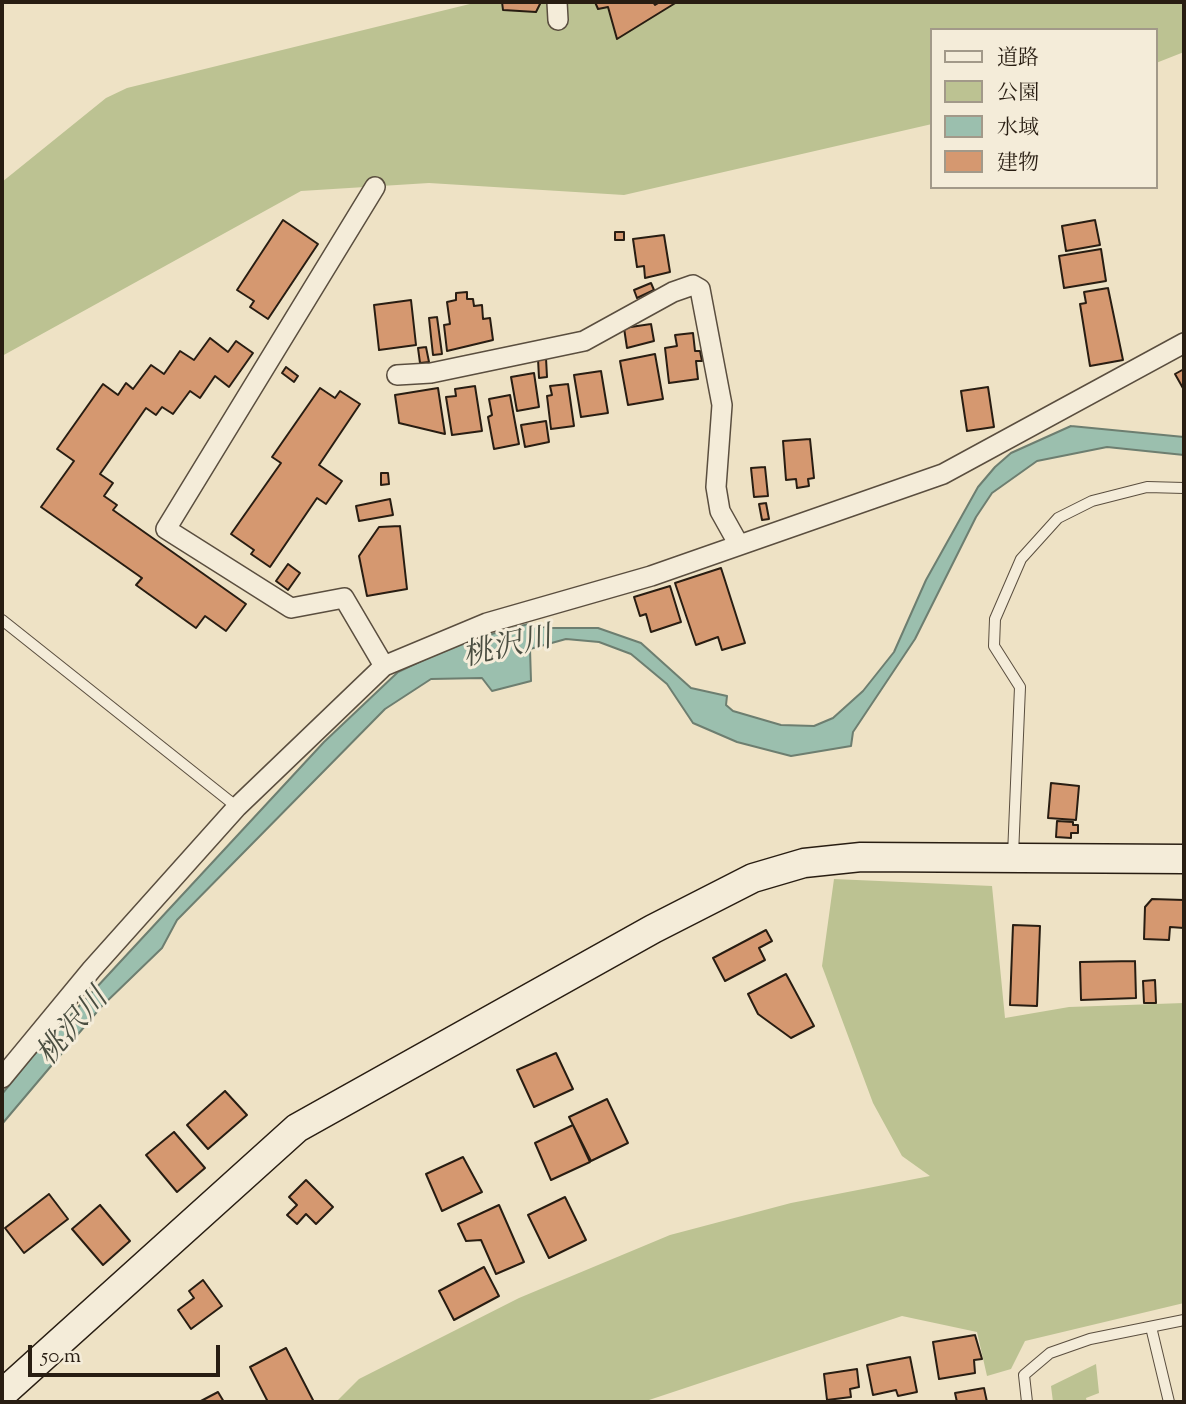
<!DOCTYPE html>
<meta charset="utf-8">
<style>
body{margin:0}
#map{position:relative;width:1186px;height:1404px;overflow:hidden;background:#eee2c5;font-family:"Sorts Mill Goudy","Noto Serif JP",serif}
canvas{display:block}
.frame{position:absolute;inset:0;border:4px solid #281d12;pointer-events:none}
.legend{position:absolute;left:930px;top:28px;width:228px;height:161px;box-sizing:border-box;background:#f4ecd9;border:2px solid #a29989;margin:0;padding:9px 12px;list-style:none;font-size:21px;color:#281d12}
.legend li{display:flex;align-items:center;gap:14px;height:35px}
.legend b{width:35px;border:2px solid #a29989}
.scale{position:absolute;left:28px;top:1345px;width:192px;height:32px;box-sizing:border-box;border:4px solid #281d12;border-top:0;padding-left:9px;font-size:21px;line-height:24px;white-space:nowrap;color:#281d12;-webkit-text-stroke:5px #f4ecd9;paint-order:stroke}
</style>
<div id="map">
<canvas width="1186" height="1404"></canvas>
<div class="frame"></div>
<ul class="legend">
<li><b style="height:9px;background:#f4ecd9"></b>道路</li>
<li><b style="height:19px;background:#bcc292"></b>公園</li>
<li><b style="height:19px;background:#9bbfae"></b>水域</li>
<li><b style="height:19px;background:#d59870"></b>建物</li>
</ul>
<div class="scale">50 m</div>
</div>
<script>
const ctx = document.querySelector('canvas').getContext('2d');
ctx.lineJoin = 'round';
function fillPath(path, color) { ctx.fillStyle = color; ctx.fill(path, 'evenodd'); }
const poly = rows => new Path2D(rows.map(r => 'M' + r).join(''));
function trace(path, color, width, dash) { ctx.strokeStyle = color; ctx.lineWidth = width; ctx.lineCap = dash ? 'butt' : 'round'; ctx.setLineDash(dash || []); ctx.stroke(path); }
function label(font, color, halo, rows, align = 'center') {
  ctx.font = font + ' "Sorts Mill Goudy","Noto Serif JP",serif'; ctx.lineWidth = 6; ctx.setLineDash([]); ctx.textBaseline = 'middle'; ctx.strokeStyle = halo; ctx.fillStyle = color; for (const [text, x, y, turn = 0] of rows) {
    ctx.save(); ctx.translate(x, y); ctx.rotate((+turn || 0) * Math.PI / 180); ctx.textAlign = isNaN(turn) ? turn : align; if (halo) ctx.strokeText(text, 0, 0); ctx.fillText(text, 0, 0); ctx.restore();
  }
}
fillPath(poly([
 [478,2,1184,2,1184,52,1156,63,1156,30,932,30,932,124,624,195,429,183,301,191,2,356,2,182,106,98,127,88],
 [834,879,992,886,1005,1018,1069,1007,1184,1003,1184,1303,1025,1341,1011,1369,987,1376,977,1332,902,1316,643,1402,336,1402,359,1379,519,1298,670,1235,791,1203,930,1176,902,1156,873,1103,822,966],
 [1096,1364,1099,1393,1086,1398,1087,1402,1053,1402,1051,1386]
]), '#bcc292');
const water = poly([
 [1071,426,1184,437,1184,455,1107,447,1037,461,992,493,976,517,915,639,853,732,851,746,791,756,737,742,693,723,667,684,631,654,599,642,566,639,530,649,531,681,492,691,482,678,431,679,385,709,177,920,162,948,101,1007,2,1124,2,1094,32,1057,324,742,398,672,459,643,528,624,549,628,598,628,641,643,691,688,727,696,726,705,733,711,781,725,814,726,833,718,863,691,894,652,926,580,978,487,995,467,1011,453,1071,426]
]);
fillPath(water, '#9bbfae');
trace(water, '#6d7e70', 2);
const building = poly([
 [502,2,541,2,536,12,503,10,502,2],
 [595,2,653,2,655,5,660,2,677,2,617,39,608,7,598,9,595,2],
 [283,220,318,244,268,319,250,307,254,301,237,290,283,220],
 [1095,220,1100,245,1066,251,1062,226,1095,220],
 [615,232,624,232,624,240,615,240,615,232],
 [664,235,670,272,645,278,644,266,637,267,633,239,664,235],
 [1101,249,1106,281,1064,288,1059,256,1101,249],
 [651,283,654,290,637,298,634,290,651,283],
 [1108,288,1123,360,1090,366,1080,304,1086,303,1084,292,1108,288],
 [467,292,467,299,473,299,474,306,482,305,483,319,490,318,493,340,447,351,444,325,450,324,447,302,456,300,456,293,467,292],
 [411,300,416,345,379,350,374,305,411,300],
 [437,317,442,354,433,355,429,318,437,317],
 [651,324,654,341,627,348,624,328,651,324],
 [693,333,695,351,700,351,702,361,696,361,698,379,669,383,665,348,677,346,675,335,693,333],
 [210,338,228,352,236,341,253,353,229,387,215,376,200,398,190,391,173,414,162,407,156,415,146,408,100,474,113,483,104,496,117,505,113,510,246,604,226,631,205,616,196,628,136,585,142,578,41,507,74,461,57,449,103,384,118,395,126,383,133,389,151,365,164,374,180,351,194,360,210,338],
 [426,347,429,362,420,363,418,348,426,347],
 [655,354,663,399,628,405,620,361,655,354],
 [546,358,547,377,539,378,538,359,546,358],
 [286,367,298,376,294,382,282,373,286,367],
 [1184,369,1184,390,1175,374,1184,369],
 [601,371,608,413,581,417,574,375,601,371],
 [534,373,539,407,517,411,511,377,534,373],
 [568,384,574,426,551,429,547,396,552,395,550,386,568,384],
 [475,386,482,431,452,435,446,397,456,396,455,389,475,386],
 [988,387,994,427,967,431,961,391,988,387],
 [320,388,335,398,340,391,360,404,319,465,342,481,326,504,317,498,270,567,251,554,254,550,231,534,281,463,272,457,320,388],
 [438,388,445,434,399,423,395,395,438,388],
 [510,395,519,444,494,449,488,417,492,415,489,399,510,395],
 [546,421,549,442,525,447,521,425,546,421],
 [810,439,814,478,808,479,809,486,797,488,796,479,786,480,783,441,810,439],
 [765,467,768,496,754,497,751,468,765,467],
 [381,473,388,473,389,484,381,485,381,473],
 [390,499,393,515,359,521,356,506,390,499],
 [766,503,769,519,762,520,759,504,766,503],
 [400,526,407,589,367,596,359,556,379,527,400,526],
 [288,564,300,573,288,590,276,581,288,564],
 [721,568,745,643,722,650,718,637,696,645,675,583,721,568],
 [670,586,681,622,651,632,646,614,640,616,634,597,670,586],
 [1051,783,1079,786,1076,820,1048,818,1051,783],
 [1057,821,1073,822,1073,825,1078,825,1078,833,1071,833,1071,838,1056,837,1057,821],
 [1152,899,1184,900,1184,928,1170,927,1169,940,1144,939,1145,907,1152,899],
 [1013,925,1040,926,1037,1006,1010,1005,1013,925],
 [766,930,772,941,759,948,765,960,725,981,713,958,766,930],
 [1135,961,1136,998,1081,1000,1080,962,1135,961],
 [786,974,814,1026,791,1038,758,1014,748,994,786,974],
 [1155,980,1156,1003,1144,1003,1143,981,1155,980],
 [556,1053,573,1089,534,1107,517,1070,556,1053],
 [225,1091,247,1115,208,1149,187,1125,225,1091],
 [607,1099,628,1143,591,1161,569,1117,607,1099],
 [573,1125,590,1162,551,1180,535,1143,573,1125],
 [174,1132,205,1168,177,1192,146,1155,174,1132],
 [463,1157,482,1192,442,1211,426,1174,463,1157],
 [306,1180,333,1207,316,1224,306,1214,297,1224,287,1215,297,1205,289,1197,306,1180],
 [49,1194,68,1219,24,1253,5,1228,49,1194],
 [565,1197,586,1240,549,1258,528,1215,565,1197],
 [100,1205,130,1241,103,1265,72,1229,100,1205],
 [499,1205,524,1262,496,1274,481,1240,466,1241,458,1224,499,1205],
 [484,1267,499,1296,454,1320,439,1291,484,1267],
 [203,1280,222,1306,191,1329,178,1310,194,1298,189,1291,203,1280],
 [975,1335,982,1359,974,1360,975,1373,939,1379,933,1342,975,1335],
 [286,1348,314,1402,268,1402,250,1367,286,1348],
 [910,1357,917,1392,898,1396,896,1390,873,1395,867,1365,910,1357],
 [857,1369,859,1387,850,1389,851,1397,827,1400,824,1374,857,1369],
 [984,1388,987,1402,957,1402,955,1393,984,1388],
 [218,1392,224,1402,199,1402,218,1392]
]);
fillPath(building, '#d59870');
trace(building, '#281d12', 2);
const lane = poly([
 [2,620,237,807],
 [1013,855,1020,687,994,646,995,619,1021,559,1058,518,1092,501,1147,487,1184,488],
 [1151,1327,1169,1402],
 [1027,1402,1024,1375,1050,1353,1090,1339,1184,1320]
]);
const street = poly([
 [557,2,558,20],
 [375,187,166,529,291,608,344,598,384,666],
 [397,375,431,373,584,341,673,292,693,285,700,289,722,405,716,487,720,511,739,545],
 [2,1078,92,969,237,807,384,666,487,623,651,576,943,474,1184,343]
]);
const secondary = poly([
 [2,1394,297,1128,653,929,753,878,804,863,861,857,1184,859]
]);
trace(lane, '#5a4e3f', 12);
trace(street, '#5a4e3f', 22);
trace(secondary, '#281d12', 31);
trace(lane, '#f4ecd9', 10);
trace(street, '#f4ecd9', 19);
trace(secondary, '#f4ecd9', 28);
label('italic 30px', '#4a4e41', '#f4ecd9', [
 ["桃沢川",508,650,-13],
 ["桃沢川",75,1029,-49]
]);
</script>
